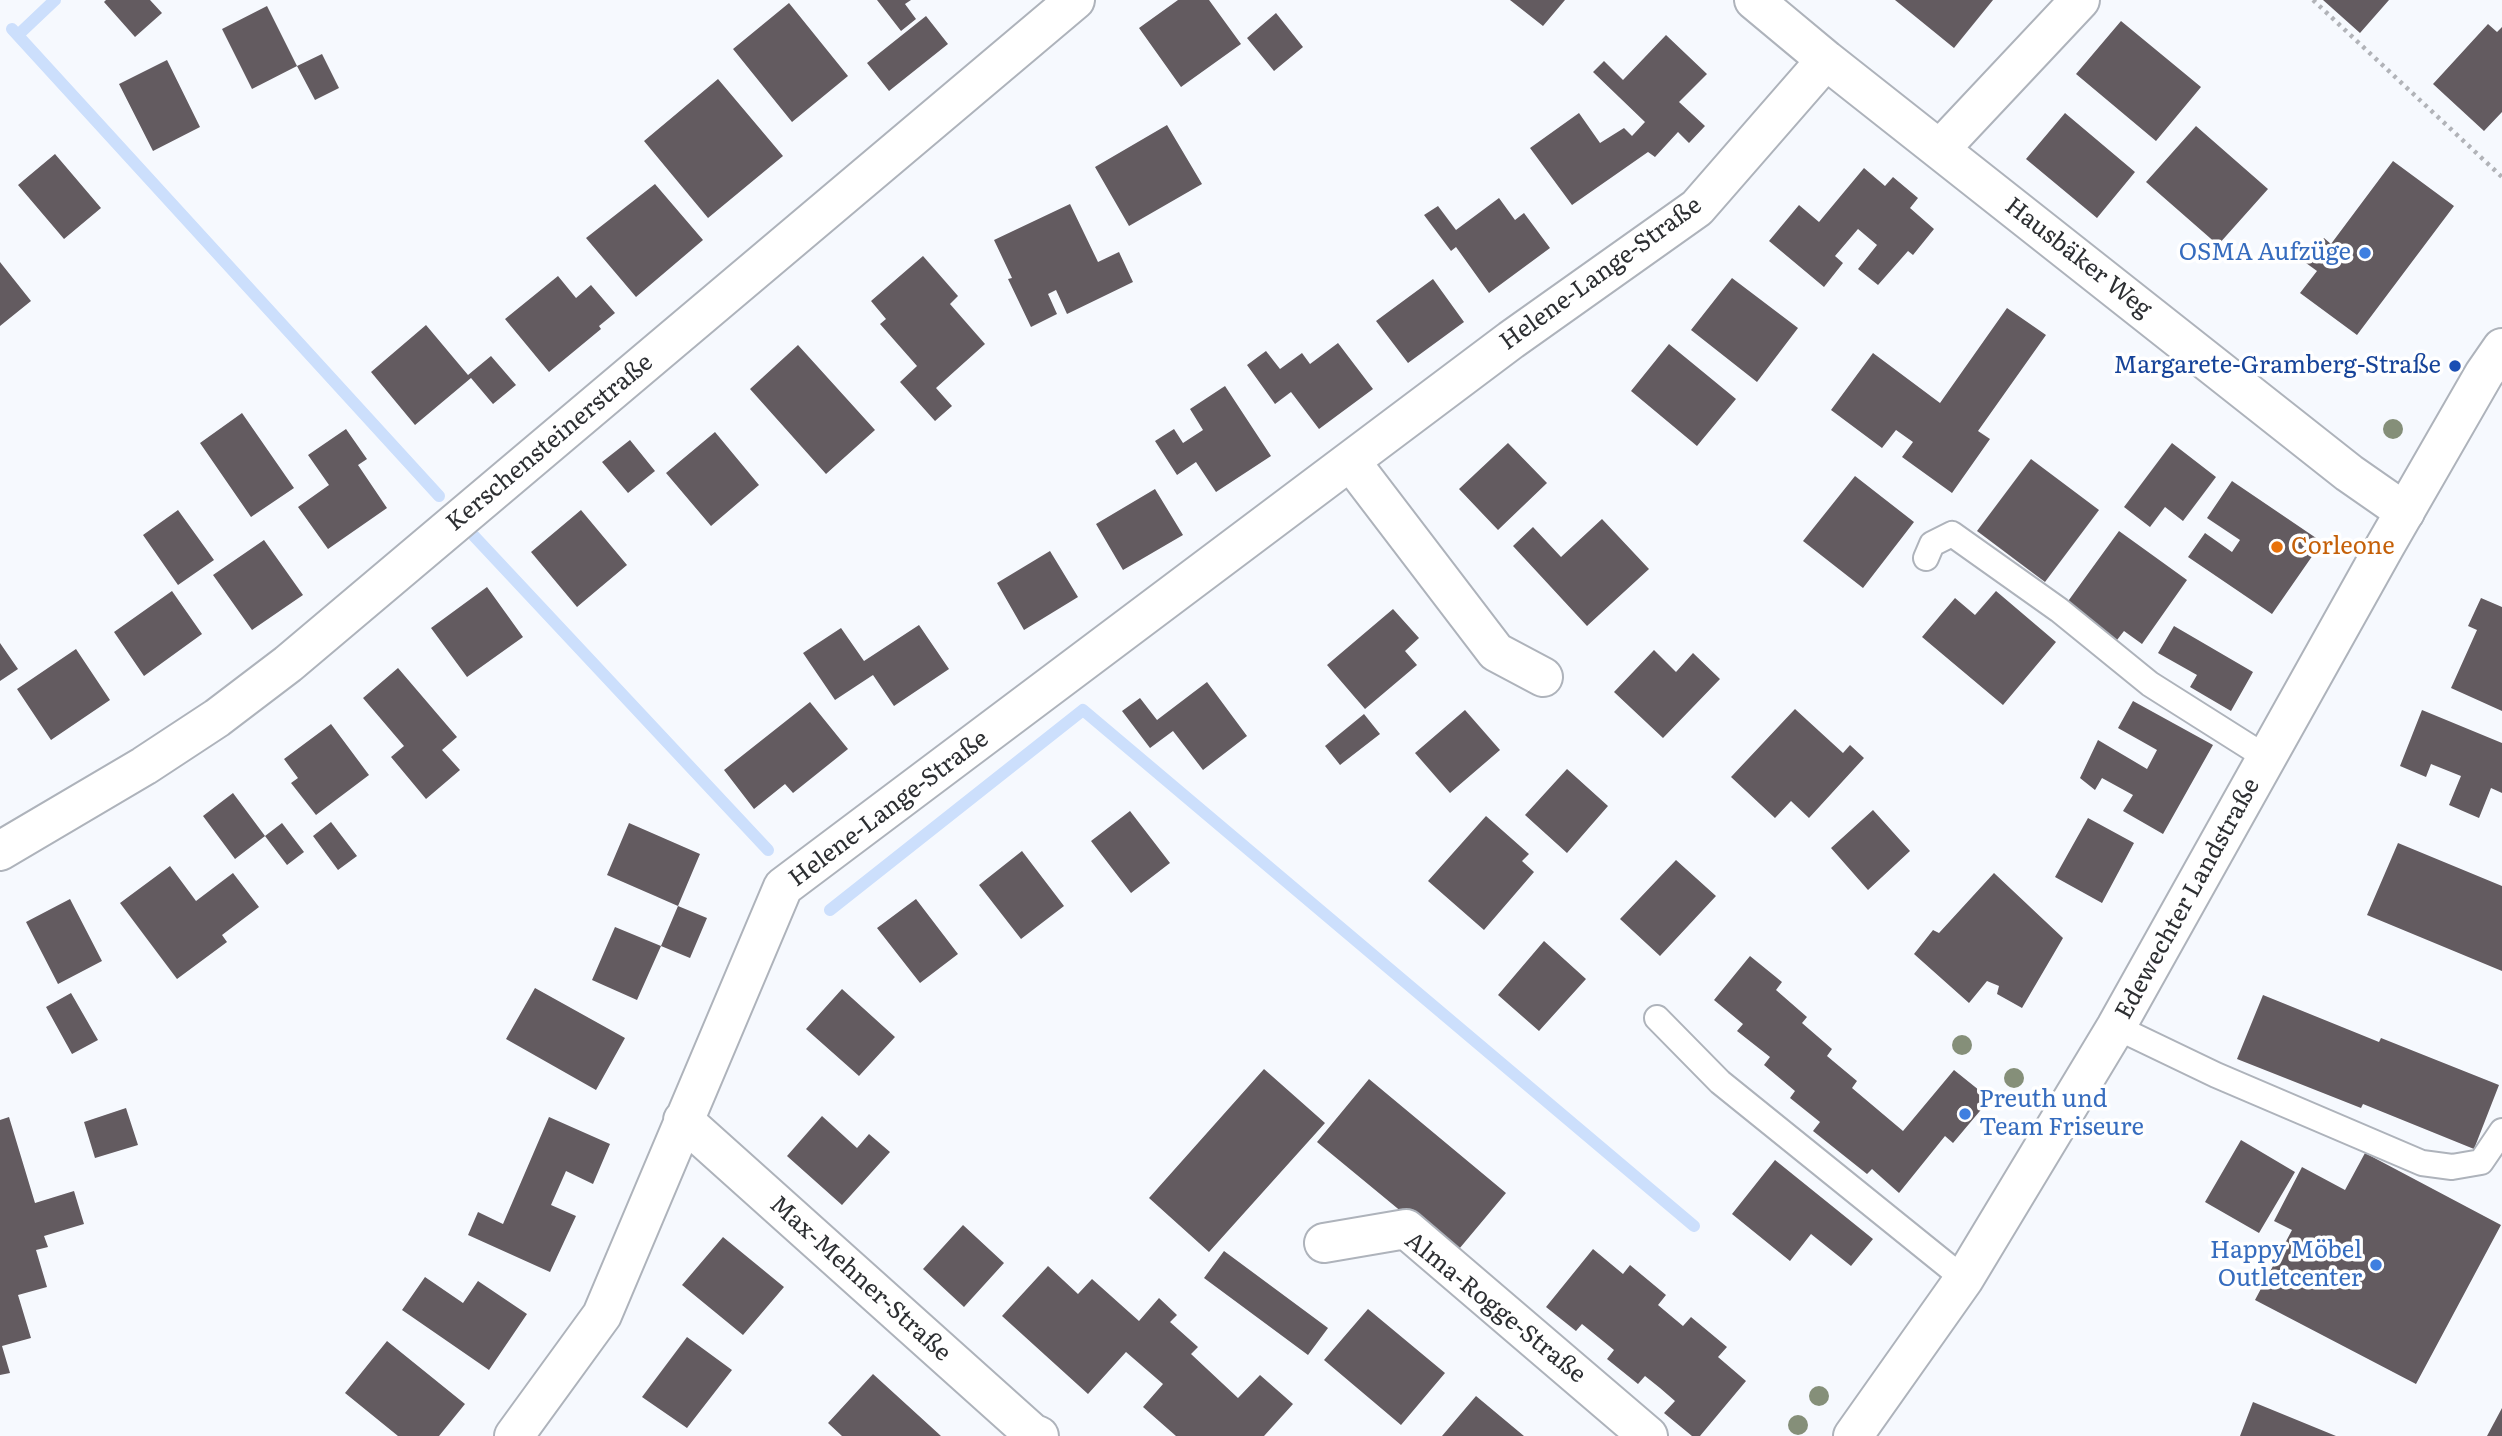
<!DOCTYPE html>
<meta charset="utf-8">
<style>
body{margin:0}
canvas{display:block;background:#f6f9fe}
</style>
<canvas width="2502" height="1436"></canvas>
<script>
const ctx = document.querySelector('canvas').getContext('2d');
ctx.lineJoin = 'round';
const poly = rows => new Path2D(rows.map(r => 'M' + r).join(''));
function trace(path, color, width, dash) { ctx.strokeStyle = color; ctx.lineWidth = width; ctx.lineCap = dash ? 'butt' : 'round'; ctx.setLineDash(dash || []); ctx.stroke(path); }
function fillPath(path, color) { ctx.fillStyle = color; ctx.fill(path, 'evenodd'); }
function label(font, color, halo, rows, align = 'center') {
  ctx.font = font + ' Literata,serif'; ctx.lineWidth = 7; ctx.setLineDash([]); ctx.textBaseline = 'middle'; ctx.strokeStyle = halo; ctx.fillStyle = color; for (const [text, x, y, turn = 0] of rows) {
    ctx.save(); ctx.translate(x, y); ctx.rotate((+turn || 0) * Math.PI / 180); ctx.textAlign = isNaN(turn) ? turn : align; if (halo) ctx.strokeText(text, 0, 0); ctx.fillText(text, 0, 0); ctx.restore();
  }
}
trace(poly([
 [12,29,439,496],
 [18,35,55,0],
 [474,536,768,850],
 [830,910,1083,710,1694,1226]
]), '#ccdffc', 12);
fillPath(poly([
 [106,0,150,0,162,13,135,37,104,2],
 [877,0,911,0,905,4,916,19,901,31],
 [1178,0,1209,0,1241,44,1181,87,1139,28],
 [1510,0,1565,0,1543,26],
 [1895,0,1993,0,1954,48],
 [2323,0,2389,0,2360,33],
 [789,3,848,76,792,122,733,49],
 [267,6,297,66,252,89,222,29],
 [1276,13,1303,47,1274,71,1247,38],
 [926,16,948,44,889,91,867,63],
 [2121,21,2201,87,2156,141,2076,74],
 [2488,24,2497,32,2502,27,2502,112,2484,131,2433,84],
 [1666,35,1707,74,1679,102,1705,126,1689,143,1678,132,1655,157,1648,152,1572,205,1530,148,1579,113,1600,143,1624,128,1632,136,1645,122,1593,72,1604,61,1623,80],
 [322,54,339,88,315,100,297,66],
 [167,60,200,127,153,151,119,84],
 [718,79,783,156,708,218,644,141],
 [2065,113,2135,172,2097,218,2026,159],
 [1167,125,1202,184,1129,226,1095,167],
 [2196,126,2268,189,2218,245,2146,182],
 [55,154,101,208,64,239,18,185],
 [2393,161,2454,206,2357,335,2300,293,2317,271,2306,263,2324,238,2331,244],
 [1864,168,1885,186,1893,177,1918,198,1910,208,1934,229,1913,255,1908,251,1878,285,1858,269,1877,245,1858,229,1835,256,1843,263,1824,287,1769,241,1799,205,1819,222],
 [655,184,703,240,636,297,586,238],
 [1499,198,1515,220,1524,213,1550,248,1489,293,1456,247,1451,251,1424,215,1438,206,1456,230],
 [1070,204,1098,262,1119,252,1133,282,1067,314,1056,290,1048,294,1057,314,1031,327,1008,279,1012,278,994,240],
 [923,256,958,296,950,304,985,344,936,388,952,406,935,421,900,382,917,366,880,324,886,319,871,301],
 [0,262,31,301,0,326],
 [558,276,576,298,591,285,615,313,599,326,601,329,549,372,505,319],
 [1732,278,1798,328,1757,382,1691,330],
 [1433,279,1464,322,1408,363,1376,321],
 [2007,308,2046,335,1978,431,1990,439,1952,493,1902,457,1913,442,1896,430,1882,448,1831,410,1873,353,1940,403],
 [426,325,468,375,491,356,516,385,493,404,471,378,415,425,371,372],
 [1338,343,1373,389,1319,429,1291,392,1275,404,1247,365,1266,351,1280,369,1302,353,1310,364],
 [1669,344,1736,399,1697,446,1631,391],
 [798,345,875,430,826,474,750,389],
 [1225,386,1271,456,1216,492,1196,462,1177,475,1155,441,1174,429,1183,443,1203,430,1190,409],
 [242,413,294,488,251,517,200,443],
 [346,429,367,459,358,465,387,508,328,549,298,507,329,485,308,455],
 [715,432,759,485,711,526,666,473],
 [630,440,655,471,628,493,602,462],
 [1508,443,1547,483,1498,530,1459,489],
 [2172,443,2216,477,2183,521,2165,507,2150,527,2124,507],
 [2031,459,2099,510,2045,582,1977,531],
 [1855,476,1914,522,1863,588,1803,541],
 [2232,481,2322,542,2272,614,2188,557,2205,533,2232,552,2240,540,2207,518],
 [1155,489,1183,535,1123,570,1096,524],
 [178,510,214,560,178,585,143,535],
 [581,510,627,565,577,607,531,552],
 [1602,519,1649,569,1587,626,1513,546,1533,527,1561,557],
 [2119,531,2187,580,2142,644,2124,631,2117,640,2066,604],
 [264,540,303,595,252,630,213,575],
 [1050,551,1078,597,1024,630,997,583],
 [487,587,523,637,467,677,431,628],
 [172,591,202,634,144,676,114,632],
 [1996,591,2056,642,2003,705,1922,637,1955,598,1975,615],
 [2481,598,2502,607,2502,711,2451,688,2477,630,2468,626],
 [1393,609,1419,638,1405,651,1417,665,1365,709,1327,665],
 [919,625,949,669,894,706,873,675,835,700,803,653,841,628,864,661],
 [2174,626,2253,672,2231,711,2190,687,2197,675,2158,653],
 [0,643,18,669,0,681],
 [76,649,110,700,51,740,17,689],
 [1654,650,1676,672,1693,653,1720,679,1663,738,1614,692],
 [398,668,457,737,442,750,460,770,426,799,391,757,404,746,363,698],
 [1207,682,1247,736,1203,770,1173,731,1150,748,1122,711,1140,698,1157,720],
 [2133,701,2213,745,2163,834,2123,811,2133,795,2102,778,2095,790,2080,778,2098,740,2147,769,2157,750,2118,728],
 [810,702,848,749,793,793,785,784,754,809,724,770],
 [1795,709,1843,753,1850,745,1864,758,1809,818,1791,801,1775,818,1731,777],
 [1465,710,1500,750,1450,793,1415,753],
 [2422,710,2502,743,2502,793,2491,788,2479,818,2449,805,2461,776,2431,764,2426,777,2400,766],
 [1364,714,1380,734,1340,765,1325,746],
 [331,724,369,775,316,815,291,783,298,778,284,759],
 [1567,769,1608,806,1567,853,1525,815],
 [233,793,265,836,235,859,203,816],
 [1873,810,1910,851,1868,890,1831,848],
 [1130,811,1170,863,1131,893,1091,841],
 [1486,816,1529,854,1522,861,1534,872,1484,930,1428,881],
 [2088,818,2134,843,2102,903,2055,877],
 [331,822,357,856,338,870,313,836],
 [282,823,304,852,287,865,265,836],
 [629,823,700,854,678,906,607,875],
 [2398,843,2502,886,2502,971,2367,915],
 [1022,851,1064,906,1021,939,979,885],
 [1676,860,1716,896,1660,956,1620,919],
 [170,866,196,901,233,873,259,907,222,935,227,942,177,979,120,903],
 [1994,873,2063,938,2022,1008,1997,994,1999,986,1987,981,1969,1003,1914,954,1933,930,1939,933],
 [70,899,102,961,58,984,26,922],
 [916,899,958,954,920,983,877,928],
 [678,906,707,918,690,958,661,946],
 [615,927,661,946,637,1000,592,980],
 [1544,941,1586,979,1539,1031,1498,995],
 [1750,956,1782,982,1776,990,1807,1017,1802,1023,1832,1049,1827,1056,1857,1081,1852,1088,1903,1131,1954,1070,1990,1099,1953,1143,1945,1136,1899,1193,1872,1169,1867,1174,1813,1131,1820,1122,1790,1098,1795,1091,1764,1065,1770,1057,1737,1031,1743,1024,1714,1000],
 [535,988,625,1038,596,1090,506,1039],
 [842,989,895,1037,859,1076,806,1029],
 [71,993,98,1040,72,1054,46,1007],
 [2263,995,2379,1042,2381,1038,2499,1085,2474,1149,2363,1104,2361,1108,2237,1059],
 [1264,1069,1325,1123,1209,1252,1149,1198],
 [1369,1079,1506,1193,1454,1255,1317,1142],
 [126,1108,138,1145,95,1158,84,1122],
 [822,1116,857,1148,869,1134,890,1152,842,1205,787,1156],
 [9,1117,35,1203,74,1191,84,1224,44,1236,48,1247,36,1250,47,1287,18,1295,31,1338,2,1346,10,1373,0,1375,0,1120],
 [549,1117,610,1144,593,1184,566,1171,551,1205,576,1216,550,1272,468,1235,478,1212,503,1224],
 [2241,1140,2295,1172,2259,1233,2205,1202],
 [2365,1153,2501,1225,2416,1384,2255,1300,2292,1230,2274,1221,2302,1167,2345,1190],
 [1775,1160,1873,1239,1851,1266,1811,1234,1790,1261,1732,1214],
 [963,1225,1004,1263,964,1307,923,1269],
 [723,1237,784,1287,743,1335,682,1285],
 [1593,1249,1623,1274,1630,1265,1666,1295,1658,1305,1683,1326,1691,1317,1727,1347,1718,1357,1746,1381,1700,1436,1692,1436,1664,1413,1675,1401,1660,1388,1645,1376,1638,1384,1607,1359,1614,1350,1582,1324,1576,1331,1546,1307],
 [1224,1251,1328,1328,1308,1355,1204,1278],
 [1048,1266,1078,1294,1092,1279,1139,1321,1159,1298,1177,1315,1170,1322,1198,1347,1191,1354,1238,1398,1260,1375,1293,1404,1264,1436,1176,1436,1143,1407,1163,1384,1126,1352,1088,1394,1002,1316],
 [425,1277,463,1303,478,1281,527,1314,489,1370,402,1310],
 [1368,1309,1445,1373,1401,1425,1324,1360],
 [687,1337,732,1370,687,1428,642,1397],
 [387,1341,465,1404,439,1436,398,1436,345,1393],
 [873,1374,941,1436,842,1436,828,1423],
 [1476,1396,1524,1436,1442,1436],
 [2253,1402,2336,1436,2240,1436],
 [2502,1408,2502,1436,2487,1436]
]), '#635b60');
const service = poly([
 [1926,558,1932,544,1952,534,2059,610,2150,684,2267,758],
 [1657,1018,1720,1082,1964,1279],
 [2116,1027,2216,1075,2422,1163,2452,1167,2481,1162,2502,1131]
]);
const minor = poly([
 [1754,0,1826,60,2349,473,2405,512],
 [1940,149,2080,0],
 [1351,462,1496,652,1543,677],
 [0,851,144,766,217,718,288,664,1075,0],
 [683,1120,1032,1433,1039,1436],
 [1324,1243,1406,1229,1648,1436],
 [514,1436,602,1315,783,887,1511,340,1697,208,1826,60]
]);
const secondary = poly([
 [1853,1436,1964,1279,2116,1027,2385,546,2484,374,2502,348]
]);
trace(service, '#aeb3bb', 28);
trace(minor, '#aeb3bb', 42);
trace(secondary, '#aeb3bb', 42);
trace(poly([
 [2313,0,2502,177]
]), '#b1b3b8', 4.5, [3.5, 5]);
trace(service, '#fff', 24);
trace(minor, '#fff', 38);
trace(secondary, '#fff', 38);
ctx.fillStyle = '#858f79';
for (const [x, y] of [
 [2393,429],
 [1962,1045],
 [2014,1078],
 [1819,1396],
 [1798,1425]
]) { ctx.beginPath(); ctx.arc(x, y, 10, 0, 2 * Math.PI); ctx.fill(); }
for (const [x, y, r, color] of [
 [2365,253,7,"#3f7fe0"],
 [2455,366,7,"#1a4fb4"],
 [2277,547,7,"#e8710a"],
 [1965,1114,7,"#3f7fe0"],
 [2376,1265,7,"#3f7fe0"]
]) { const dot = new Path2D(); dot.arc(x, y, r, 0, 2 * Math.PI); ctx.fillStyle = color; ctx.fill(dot); trace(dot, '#fff', 2.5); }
label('24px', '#366cbe', '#fff', [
 ["OSMA Aufzüge",2351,253],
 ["Preuth und",1979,1100,"left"],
 ["Team Friseure",1979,1128,"left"],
 ["Happy Möbel",2362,1251],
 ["Outletcenter",2362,1279]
], 'right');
label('24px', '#2d2f32', '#fff', [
 ["Hausbäker Weg",2078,258,38],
 ["Helene-Lange-Straße",1601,274,-36],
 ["Kerschensteinerstraße",550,443,-40],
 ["Helene-Lange-Straße",889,809,-37],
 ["Edewechter Landstraße",2188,899,-61],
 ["Max-Mehner-Straße",860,1279,42],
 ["Alma-Rogge-Straße",1495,1308,39]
]);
label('24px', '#164399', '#fff', [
 ["Margarete-Gramberg-Straße",2441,366]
], 'right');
label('24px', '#c56008', '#fff', [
 ["Corleone",2291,547]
], 'left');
</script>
